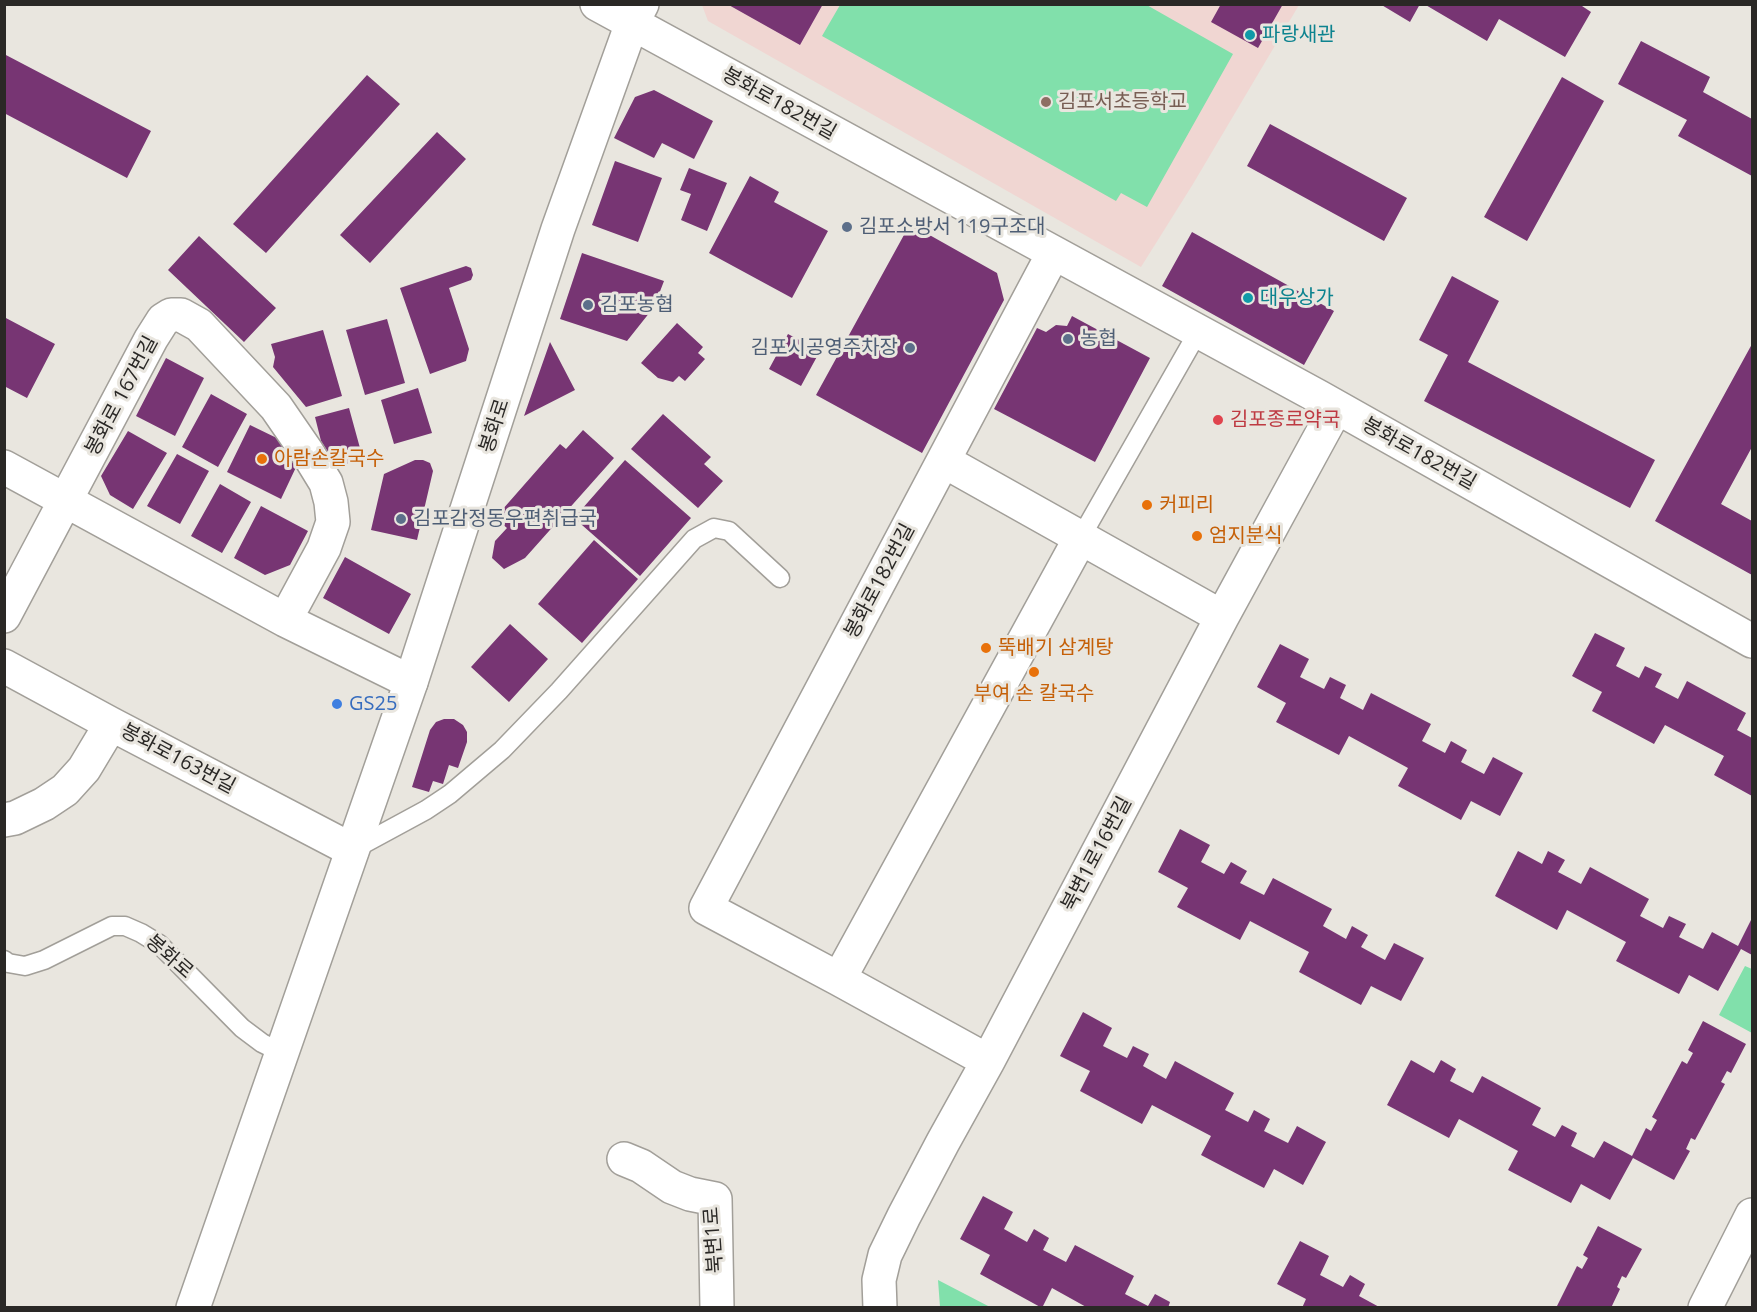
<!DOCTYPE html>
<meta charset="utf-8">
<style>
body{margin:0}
#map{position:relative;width:1757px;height:1312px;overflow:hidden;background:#e9e6df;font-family:"Open Sans",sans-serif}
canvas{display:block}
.frame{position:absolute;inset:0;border:6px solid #2a2826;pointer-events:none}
</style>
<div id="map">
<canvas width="1757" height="1312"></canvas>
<div class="frame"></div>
</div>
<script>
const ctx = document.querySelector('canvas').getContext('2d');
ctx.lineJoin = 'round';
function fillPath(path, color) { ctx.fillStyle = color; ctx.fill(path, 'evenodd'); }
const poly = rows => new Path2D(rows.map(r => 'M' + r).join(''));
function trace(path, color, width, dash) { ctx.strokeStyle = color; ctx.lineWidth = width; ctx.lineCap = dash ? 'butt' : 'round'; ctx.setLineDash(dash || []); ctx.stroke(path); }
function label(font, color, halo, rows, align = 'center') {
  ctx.font = font + ' "Open Sans","Noto Sans KR",sans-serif'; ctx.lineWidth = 6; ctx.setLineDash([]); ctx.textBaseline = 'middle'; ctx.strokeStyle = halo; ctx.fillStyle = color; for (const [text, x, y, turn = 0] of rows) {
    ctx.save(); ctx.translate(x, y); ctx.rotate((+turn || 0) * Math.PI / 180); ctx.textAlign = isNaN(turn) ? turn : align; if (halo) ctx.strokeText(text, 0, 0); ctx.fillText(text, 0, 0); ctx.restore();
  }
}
fillPath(poly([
 [702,5,1299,5,1193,184,1141,267,708,21]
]), '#f0d6d2');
fillPath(poly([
 [1145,4,1233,54,1147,207,1121,193,1116,201,822,36,840,5],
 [1745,966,1752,969,1752,1033,1719,1015],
 [938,1280,990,1307,940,1307]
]), '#81e0ab');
fillPath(poly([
 [727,4,823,4,800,45],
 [1221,4,1283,4,1258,48,1211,22],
 [1380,4,1420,4,1410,22],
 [1424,4,1579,4,1591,12,1565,57,1499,19,1487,41],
 [1641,41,1710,77,1703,92,1752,119,1752,176,1678,136,1687,120,1618,84],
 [4,54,151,131,127,178,4,113],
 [367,75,400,104,266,253,233,224],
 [1562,77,1604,101,1527,241,1484,217],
 [654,90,713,121,694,159,662,143,654,158,614,138,635,97],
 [1270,124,1407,198,1384,241,1247,166],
 [437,132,466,159,370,263,340,235],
 [615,161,662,178,638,242,592,225],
 [689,168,727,183,707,231,681,220,691,194,680,190],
 [750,176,779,192,774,202,828,231,792,298,709,253],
 [910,224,997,273,1004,300,922,453,816,395],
 [1192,232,1334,311,1304,365,1162,286],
 [199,236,276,308,244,342,168,270],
 [582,253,664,281,654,307,627,341,560,319],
 [466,266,471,268,473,275,471,280,449,288,469,349,466,361,430,374,400,288],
 [1452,276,1499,301,1468,362,1655,460,1630,508,1424,401,1448,355,1419,340],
 [1072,316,1150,358,1095,462,994,409,1037,328,1046,332,1056,325,1067,326],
 [4,317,55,344,27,398,4,386],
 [387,319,405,383,365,395,346,330],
 [677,323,703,347,698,353,705,359,685,381,679,376,673,382,658,378,641,363],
 [323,330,342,396,306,407,273,367,275,357,271,344],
 [788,334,820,351,801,386,769,369],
 [550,342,575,390,524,416],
 [1752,344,1752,447,1721,504,1752,521,1752,575,1655,521],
 [166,358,204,378,175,436,136,416],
 [418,388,432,433,394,444,381,400],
 [211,394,247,414,218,467,182,447],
 [349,408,363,459,346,464,337,460,328,452,321,441,315,417],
 [663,414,711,457,704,464,723,481,698,508,631,449],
 [250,425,287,443,281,455,298,463,281,499,227,472],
 [583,430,614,458,525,558,504,569,492,558,495,541,507,528,495,518,560,444,566,449],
 [128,431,167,453,133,509,110,495,101,476],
 [177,454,209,471,180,524,147,506],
 [415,460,423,460,430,463,433,471,417,540,371,530,384,474],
 [625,460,691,518,640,576,574,518],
 [220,484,251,502,222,553,191,536],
 [261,506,308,531,290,565,265,575,234,558],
 [594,540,638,579,582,643,538,604],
 [345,557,411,594,389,634,323,598],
 [510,624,548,659,509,702,471,667],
 [1595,633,1625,648,1616,666,1639,678,1645,666,1662,674,1655,687,1678,699,1687,681,1746,713,1737,730,1752,738,1752,796,1714,775,1724,756,1665,725,1654,744,1592,711,1602,692,1572,676],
 [1280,644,1309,659,1300,677,1324,689,1330,677,1346,685,1340,698,1363,710,1371,693,1431,724,1422,741,1445,753,1451,741,1467,750,1461,762,1484,774,1493,757,1523,773,1500,816,1471,801,1461,820,1398,786,1408,768,1349,736,1339,755,1276,722,1286,703,1257,687],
 [444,719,454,719,463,725,467,732,467,742,458,768,449,765,443,784,433,781,429,792,412,787,430,730,436,722],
 [1180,829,1210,845,1201,862,1224,874,1231,862,1247,871,1240,883,1264,895,1273,878,1332,909,1323,926,1346,939,1352,926,1368,935,1361,947,1385,960,1394,943,1424,958,1401,1001,1371,986,1361,1005,1299,972,1309,952,1250,921,1240,940,1177,907,1188,888,1158,872],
 [1518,851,1542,864,1548,851,1565,860,1558,872,1581,884,1590,867,1649,899,1640,916,1663,928,1669,916,1686,924,1679,937,1703,949,1712,932,1738,946,1752,918,1752,955,1741,949,1718,991,1689,975,1679,994,1616,961,1626,942,1567,910,1557,930,1495,896],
 [1083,1012,1112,1028,1103,1046,1127,1058,1133,1046,1149,1054,1143,1066,1166,1079,1175,1061,1234,1093,1225,1110,1248,1122,1254,1110,1270,1119,1264,1131,1288,1143,1297,1126,1326,1142,1303,1185,1274,1169,1264,1188,1201,1155,1211,1136,1152,1105,1142,1124,1080,1091,1090,1071,1060,1056],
 [1703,1021,1746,1044,1731,1073,1727,1071,1721,1082,1725,1084,1695,1140,1691,1138,1686,1149,1690,1151,1674,1180,1633,1158,1610,1200,1581,1184,1571,1203,1508,1170,1518,1151,1459,1119,1449,1138,1387,1105,1411,1060,1434,1073,1441,1060,1456,1069,1450,1081,1473,1093,1482,1076,1541,1108,1532,1125,1555,1137,1562,1125,1577,1133,1571,1146,1594,1158,1604,1141,1632,1156,1646,1128,1651,1131,1657,1120,1652,1117,1682,1061,1687,1064,1693,1053,1688,1050],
 [983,1196,1013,1212,1004,1229,1027,1242,1034,1229,1049,1238,1043,1250,1066,1262,1075,1245,1134,1276,1125,1294,1148,1306,1155,1294,1170,1302,1168,1308,1088,1308,1052,1288,1042,1308,980,1274,990,1255,960,1239],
 [1598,1226,1642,1249,1626,1278,1622,1276,1617,1287,1620,1289,1611,1308,1556,1308,1577,1266,1582,1269,1588,1258,1583,1255],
 [1300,1241,1329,1256,1320,1275,1343,1287,1350,1275,1365,1284,1359,1296,1381,1308,1302,1308,1306,1299,1277,1284]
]), '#773573');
const service = poly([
 [1081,537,1198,332],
 [354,849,426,810,450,794,502,750,559,691,694,539,714,528,729,531,780,578],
 [4,960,8,963,25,966,44,960,112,926,125,926,141,933,159,944,242,1028,262,1043,282,1053]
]);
const minor = poly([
 [597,4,1319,397,1752,641],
 [944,461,1222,617],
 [4,467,285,620,411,682],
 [4,616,151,339,163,320,171,315,181,315,199,325,276,407,307,452,326,483,331,502,333,522,324,548,285,620],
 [4,666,111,724,352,850],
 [4,820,15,818,44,804,65,790,84,769,111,724],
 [839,979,1081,537],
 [988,1061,839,979,706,908,1053,254],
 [624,1159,641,1166,672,1187,690,1194,715,1199,717,1308],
 [880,1308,879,1280,885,1255,904,1216,943,1142,988,1061,1222,617,1336,408]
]);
const tertiary = poly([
 [193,1308,411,682,558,229,632,23,642,4],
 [1705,1308,1752,1215]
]);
trace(service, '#a29f99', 21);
trace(minor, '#a29f99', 36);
trace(tertiary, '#a29f99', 36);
trace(service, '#fff', 18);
trace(minor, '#fff', 33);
trace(tertiary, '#fff', 33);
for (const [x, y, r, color] of [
 [1250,35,6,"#0f9aa8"],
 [1046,102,6,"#8d6e63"],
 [847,227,6,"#5c6f8a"],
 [1248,298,6,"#0f9aa8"],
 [588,305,6,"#5c6f8a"],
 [1068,339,6,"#5c6f8a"],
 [910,348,6,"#5c6f8a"],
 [1218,420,6,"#e0444e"],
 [262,459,6,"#e8710a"],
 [1147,505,6,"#e8710a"],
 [401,519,6,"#5c6f8a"],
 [1197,536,6,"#e8710a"],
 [986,648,6,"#e8710a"],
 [1034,672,6,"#e8710a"],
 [337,704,6,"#3f7fe0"]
]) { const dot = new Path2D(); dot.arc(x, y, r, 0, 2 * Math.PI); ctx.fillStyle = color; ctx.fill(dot); trace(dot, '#e9e6df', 2); }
label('20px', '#0d838f', '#e9e6df', [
 ["파랑새관",1262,35],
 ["대우상가",1260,298]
], 'left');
label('20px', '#785e54', '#e9e6df', [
 ["김포서초등학교",1058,102]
], 'left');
label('20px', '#2a2826', '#e9e6df', [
 ["봉화로182번길",779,104,29],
 ["봉화로 167번길",122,396,-62],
 ["봉화로",495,426,-72],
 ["봉화로182번길",1419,454,29],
 ["봉화로182번길",880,581,-62],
 ["봉화로163번길",178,759,28],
 ["북변1로16번길",1097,854,-62],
 ["봉화로",169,957,41],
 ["북변1로",714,1240,-94]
]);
label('20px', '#4e5e75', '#e9e6df', [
 ["김포소방서 119구조대",859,227],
 ["김포농협",600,305],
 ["농협",1080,339],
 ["김포시공영주차장",898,348,"right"],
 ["김포감정동우편취급국",413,519]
], 'left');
label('20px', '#be3a42', '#e9e6df', [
 ["김포종로약국",1230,420]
], 'left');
label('20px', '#c56008', '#e9e6df', [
 ["아람손칼국수",274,459],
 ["커피리",1159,505],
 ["엄지분식",1209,536],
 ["뚝배기 삼계탕",998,648],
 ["부여 손 칼국수",1034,694,"center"]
], 'left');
label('20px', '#366cbe', '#e9e6df', [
 ["GS25",349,704]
], 'left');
</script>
